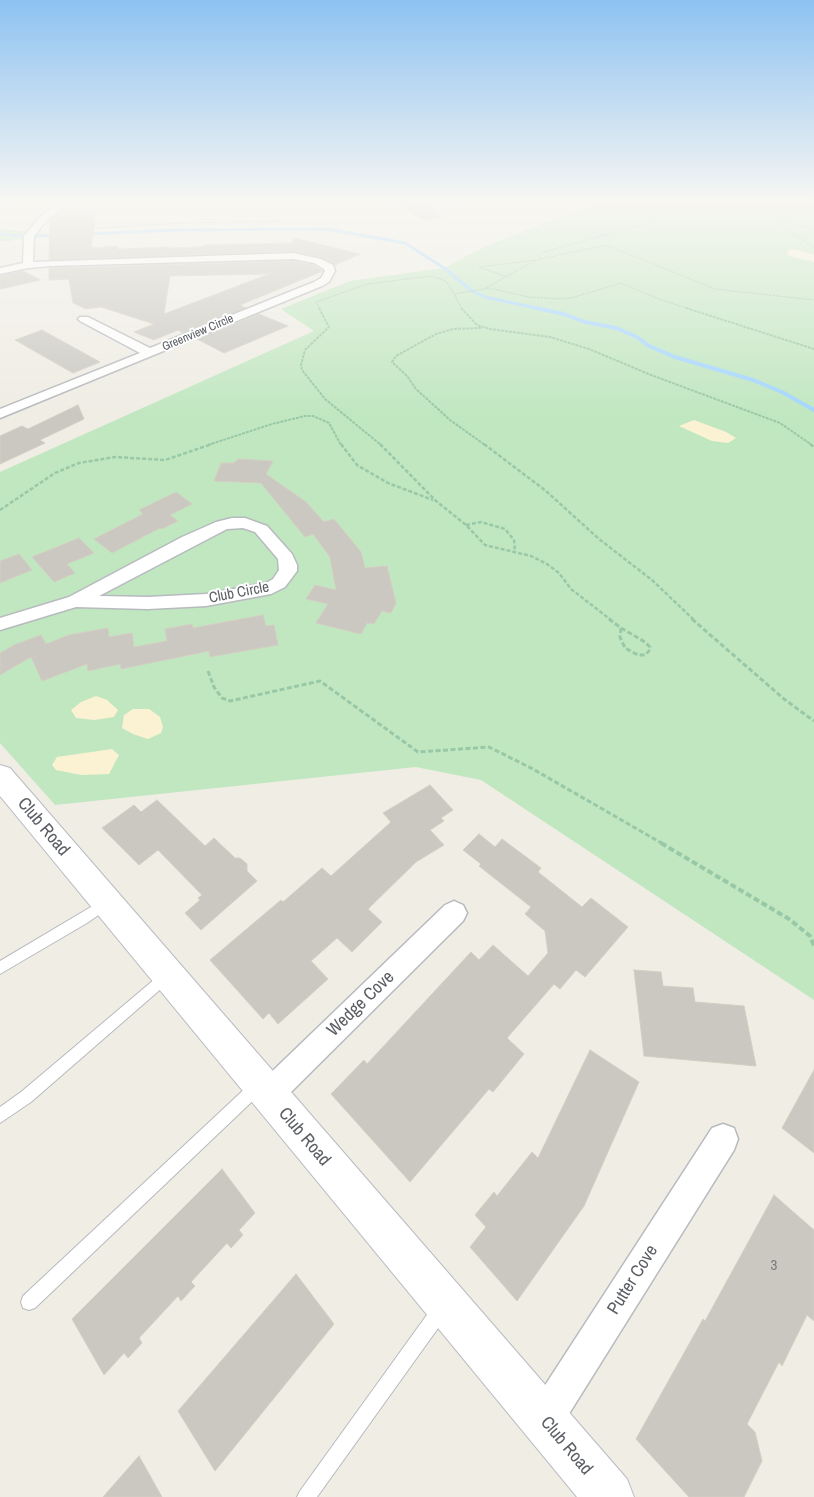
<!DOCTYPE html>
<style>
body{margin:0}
canvas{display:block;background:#efede4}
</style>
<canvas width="814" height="1497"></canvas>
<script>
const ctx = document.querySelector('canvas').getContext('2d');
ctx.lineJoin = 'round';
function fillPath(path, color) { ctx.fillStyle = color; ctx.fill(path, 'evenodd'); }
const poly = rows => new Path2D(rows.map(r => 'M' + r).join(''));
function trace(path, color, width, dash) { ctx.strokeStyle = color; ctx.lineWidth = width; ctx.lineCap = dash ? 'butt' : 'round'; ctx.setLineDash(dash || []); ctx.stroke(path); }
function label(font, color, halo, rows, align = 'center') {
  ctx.font = font + ' "Archivo Narrow",sans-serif'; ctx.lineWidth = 4; ctx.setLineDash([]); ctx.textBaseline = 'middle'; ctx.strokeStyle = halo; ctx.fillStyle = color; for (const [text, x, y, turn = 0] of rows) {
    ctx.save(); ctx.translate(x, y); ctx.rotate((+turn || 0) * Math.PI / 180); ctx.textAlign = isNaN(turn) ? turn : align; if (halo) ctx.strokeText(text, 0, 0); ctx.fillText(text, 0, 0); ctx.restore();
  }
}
fillPath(poly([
 [599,202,814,202,814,1000,481,780,416,767,55,805,0,743,0,472,314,331,281,309,350,281,444,268,486,246],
 [0,230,16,231,32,231,28,239,2,240,0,240]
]), '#c1e7c1');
fillPath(poly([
 [794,249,814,255,814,262,789,256,787,251],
 [694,420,726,432,736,438,728,443,712,441,679,426],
 [96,696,107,700,118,710,114,717,94,720,76,718,71,710,81,702],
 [133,709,149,709,160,717,163,727,161,733,148,739,133,734,122,728,124,715],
 [112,749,119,755,109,774,81,775,56,770,52,765,57,757]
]), '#fbf2d3');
trace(poly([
 [0,234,20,236],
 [85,234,177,230,327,229,405,243,444,268,472,291,485,297,541,309],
 [35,236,57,235]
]), '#a4d6ff', 3);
trace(poly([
 [536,308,564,314,585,322,616,328,637,337,649,346,675,357,753,380,782,392,814,410]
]), '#a4d6ff', 4);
const building = poly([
 [393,202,427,202,443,216,424,220,393,202],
 [63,209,96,210,91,248,118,246,117,249,169,247,168,248,199,247,205,245,291,243,294,238,360,254,335,265,321,257,293,251,49,260,50,220,63,209],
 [293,261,313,265,323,271,240,305,246,308,183,333,178,330,154,340,134,332,154,324,101,307,86,309,73,303,69,279,49,280,49,268,51,268,293,261],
 [269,274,164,314,170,276,269,274],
 [23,271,41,280,0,289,0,276,23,271],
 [259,314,288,326,224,353,197,339,259,314],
 [42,330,100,362,73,373,15,340,42,330],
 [78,405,84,419,40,440,45,443,0,464,0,436,22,426,28,429,78,405],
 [238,459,273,461,266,474,306,502,324,522,334,519,361,552,365,568,387,566,396,603,391,613,382,611,374,624,367,623,361,634,316,623,328,604,306,599,315,585,336,590,330,557,313,534,305,537,261,483,214,481,221,463,234,463,238,459],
 [176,492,192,504,170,515,178,521,162,529,160,528,112,553,94,539,143,514,139,510,176,492],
 [79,538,94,553,67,564,75,573,54,582,32,557,79,538],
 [19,554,32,570,0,583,0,561,19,554],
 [263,615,266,626,274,625,278,645,210,657,209,651,121,669,120,664,88,671,87,664,42,681,31,657,0,675,0,653,14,645,41,635,46,644,69,635,108,628,109,637,132,633,134,647,167,641,165,629,192,624,193,628,263,615],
 [430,785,453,810,441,818,444,821,430,830,444,845,416,862,368,909,382,922,352,952,337,938,311,961,328,979,278,1024,269,1013,263,1019,210,960,281,900,283,902,322,868,331,876,391,822,383,813,430,785],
 [157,800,205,846,214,838,235,858,240,858,247,864,247,871,257,881,201,930,185,913,200,900,198,898,202,895,158,850,139,865,102,828,134,805,141,812,157,800],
 [479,834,495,847,502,839,541,868,538,872,582,907,591,898,628,927,585,977,576,970,560,989,554,984,507,1038,524,1054,493,1092,489,1089,410,1182,331,1094,364,1060,367,1064,471,952,479,960,493,945,528,976,548,953,545,931,525,914,531,907,479,866,481,864,463,850,479,834],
 [634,970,661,972,663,986,693,988,695,1002,744,1006,756,1066,644,1056,634,970],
 [590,1050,639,1082,584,1206,517,1301,470,1247,486,1227,475,1215,494,1192,497,1196,532,1152,538,1158,590,1050],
 [814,1070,814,1153,782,1128,814,1070],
 [222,1169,255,1213,239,1230,243,1235,231,1248,227,1243,191,1282,195,1286,181,1301,178,1296,139,1338,142,1343,128,1358,124,1353,104,1375,72,1319,222,1169],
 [774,1195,814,1230,814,1321,807,1315,782,1366,779,1362,747,1424,755,1432,762,1461,744,1497,689,1497,636,1439,703,1319,705,1321,774,1195],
 [296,1274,334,1324,215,1471,178,1411,296,1274],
 [139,1456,162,1497,103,1497,139,1456]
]);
fillPath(building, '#cac8c1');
trace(building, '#d4cfc2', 1);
const lane = poly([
 [106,898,110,899,112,903,110,907,87,923,0,974,0,961,106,898],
 [166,971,170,973,172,977,170,981,31,1102,0,1123,0,1107,21,1092,162,973,166,971],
 [256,1081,261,1083,263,1088,261,1093,35,1308,29,1310,23,1308,21,1302,23,1296,251,1083,256,1081],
 [440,1303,446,1305,448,1311,446,1317,317,1497,297,1497,300,1491,434,1305,440,1303]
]);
const street = poly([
 [59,202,68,202,46,221,34,236,33,262,293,253,321,259,333,265,335,271,329,282,322,286,0,418,0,409,140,353,80,321,78,319,80,317,88,317,150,348,314,282,321,278,325,271,324,269,314,263,293,259,51,266,28,268,0,274,0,268,23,263,24,236,40,217,59,202],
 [444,202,455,202,461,207,460,209,454,209,444,202],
 [232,518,245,518,267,526,292,554,297,565,297,571,285,587,271,594,206,606,148,609,76,607,0,630,0,618,69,597,182,537,216,522,232,518],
 [243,528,255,532,278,559,279,570,273,579,266,583,206,594,148,597,99,596,227,529,243,528],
 [454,901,463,905,467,913,463,921,279,1104,269,1109,259,1104,254,1094,259,1084,445,905,454,901],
 [723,1124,734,1128,738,1139,734,1150,557,1433,544,1438,531,1433,526,1420,531,1407,712,1128,723,1124]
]);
const secondary = poly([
 [0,765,10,768,627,1479,634,1497,577,1497,0,796,0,765]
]);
trace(lane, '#b7babe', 2);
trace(street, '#b7babe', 3);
trace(secondary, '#b8bbc0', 2);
trace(poly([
 [764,202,781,220,814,230],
 [0,208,8,202],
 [781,220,783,228,814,247],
 [0,230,16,231],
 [50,231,181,223,285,221],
 [0,240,14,240],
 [540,259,539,255,544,252,640,225,672,211,684,202],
 [507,277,479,267,536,260],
 [486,288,536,260,606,245,715,289,814,300],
 [320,309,316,302,368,284,431,276,446,281,454,294],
 [462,309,454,294,490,288,528,297,560,299,571,298,621,283,661,300,690,309]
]), '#99c8a7', 1, [2.5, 1]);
trace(poly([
 [319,308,329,327,305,350,301,365,302,370,325,399,381,445],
 [461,308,477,325,490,329,550,337,589,349,651,375,780,423,812,445],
 [686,308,814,349],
 [481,328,453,329,436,334,396,356,392,362,407,376,416,389,450,420,485,445],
 [208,445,272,424,305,416,313,416,329,423,341,445]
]), '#99c8a7', 2, [3, 1]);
trace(poly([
 [341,444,357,465,388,483,433,500],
 [380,444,436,501,466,525,485,545,531,556,547,564,559,573,571,589,611,620],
 [484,444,546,491,599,539,652,580,694,620],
 [810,444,814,447],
 [0,510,55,473,79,463,115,457,165,460,212,444],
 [466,525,481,522,505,529,514,540,515,552]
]), '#99c8a7', 2.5, [4, 2]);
trace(poly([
 [609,619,621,628],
 [692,619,784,699,814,721],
 [621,628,645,642,650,647,649,651,645,655,638,655,625,648,620,637,621,628],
 [208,671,214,687,222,698,230,701,320,681,418,752,489,747,533,769,663,844]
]), '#99c8a7', 3, [5, 2.5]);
trace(poly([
 [661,843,789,919,810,936,814,946]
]), '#99c8a7', 4, [6, 3]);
fillPath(lane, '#fff');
fillPath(street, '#fff');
fillPath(secondary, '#fff');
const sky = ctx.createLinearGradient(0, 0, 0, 412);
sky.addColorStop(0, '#8dc2f1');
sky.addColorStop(0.49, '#f8f7f3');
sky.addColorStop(1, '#f8f7f300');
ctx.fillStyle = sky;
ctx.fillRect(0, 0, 814, 412);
label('12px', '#5c6065', '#fff', [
 ["Greenview Circle",198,333,-23]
]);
label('15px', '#5c6065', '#fff', [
 ["Club Circle",239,593,-11]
]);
label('15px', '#787a7c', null, [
 ["3",774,1266]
]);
label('18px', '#5c6065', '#fff', [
 ["Club Road",43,827,50],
 ["Wedge Cove",361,1004,-44],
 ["Club Road",304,1137,50],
 ["Putter Cove",633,1280,-58],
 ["Club Road",566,1446,50]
]);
</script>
